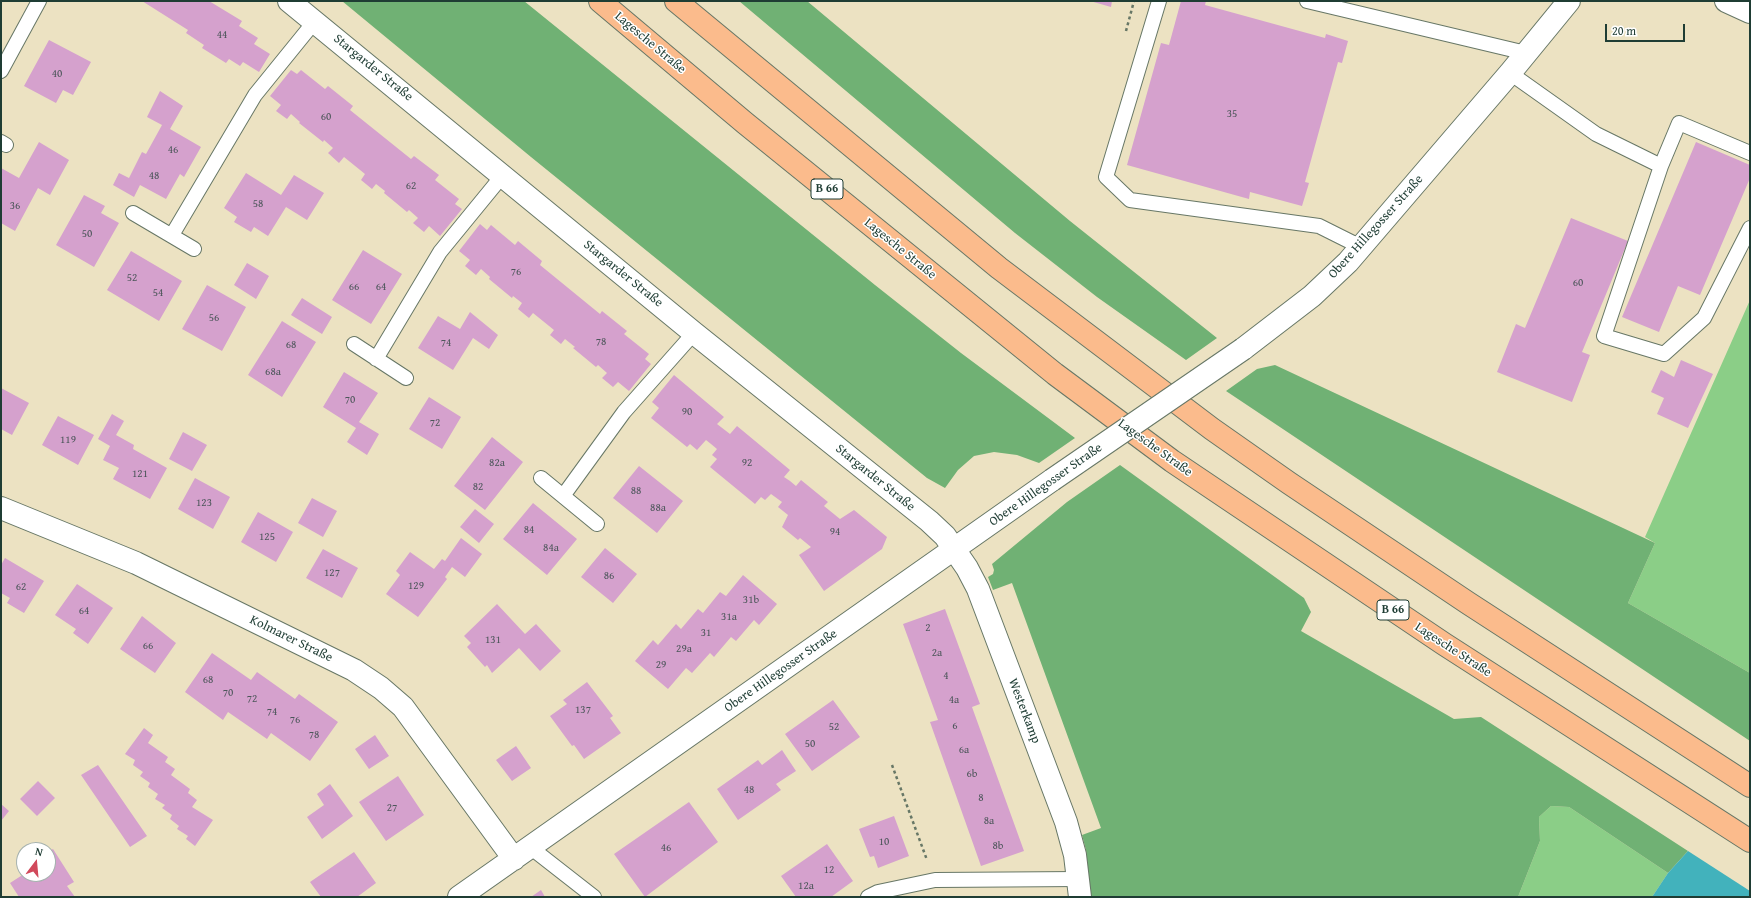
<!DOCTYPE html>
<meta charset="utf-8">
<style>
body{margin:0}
#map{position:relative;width:1751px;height:898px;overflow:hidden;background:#ece2c2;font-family:"Gentium Book Plus",serif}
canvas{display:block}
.frame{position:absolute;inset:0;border:2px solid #1f3d34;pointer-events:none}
.north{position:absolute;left:16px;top:842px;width:40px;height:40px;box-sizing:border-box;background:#fff;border:1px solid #a5b1ae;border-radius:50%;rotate:16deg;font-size:11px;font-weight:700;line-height:16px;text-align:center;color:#1f3d34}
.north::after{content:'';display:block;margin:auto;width:14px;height:18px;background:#d1495b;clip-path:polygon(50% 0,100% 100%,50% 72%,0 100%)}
.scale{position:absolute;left:1605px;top:24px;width:80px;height:18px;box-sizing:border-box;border:2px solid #1f3d34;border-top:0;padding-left:5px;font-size:12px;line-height:14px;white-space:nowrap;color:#1f3d34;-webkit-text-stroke:3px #fff;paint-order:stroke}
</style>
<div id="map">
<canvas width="1751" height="898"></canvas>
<div class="frame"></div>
<div class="north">N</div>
<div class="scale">20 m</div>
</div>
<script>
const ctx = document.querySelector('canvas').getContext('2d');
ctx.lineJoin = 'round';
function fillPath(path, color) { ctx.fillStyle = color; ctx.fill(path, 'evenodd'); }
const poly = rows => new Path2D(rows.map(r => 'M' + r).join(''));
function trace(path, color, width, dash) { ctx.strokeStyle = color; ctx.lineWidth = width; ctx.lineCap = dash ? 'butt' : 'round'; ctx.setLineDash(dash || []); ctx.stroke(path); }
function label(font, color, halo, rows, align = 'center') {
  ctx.font = font + ' "Gentium Book Plus",serif'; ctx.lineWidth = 3; ctx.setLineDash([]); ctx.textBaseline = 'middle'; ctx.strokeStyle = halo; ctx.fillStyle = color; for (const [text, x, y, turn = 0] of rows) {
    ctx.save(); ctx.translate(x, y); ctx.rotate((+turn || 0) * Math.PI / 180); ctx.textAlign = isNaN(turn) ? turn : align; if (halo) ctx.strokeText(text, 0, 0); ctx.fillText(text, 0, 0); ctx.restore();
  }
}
fillPath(poly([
 [1750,300,1750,673,1628,603,1655,543,1645,537],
 [1551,806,1569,807,1668,873,1652,897,1518,897,1540,841,1539,817]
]), '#8bce87');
fillPath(poly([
 [342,1,524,1,875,285,961,353,1075,438,1039,463,1017,455,994,452,974,456,958,470,945,488,927,478,531,157],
 [739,1,807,1,1070,221,1217,338,1186,360,1097,297,1015,233],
 [1275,365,1655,543,1628,603,1750,673,1750,741,1226,391,1257,369],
 [1120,465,1304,598,1311,612,1301,631,1454,719,1481,717,1688,851,1668,873,1569,807,1551,806,1539,817,1540,841,1518,897,1091,897,1086,850,1082,835,1101,828,1012,583,993,590,988,577,993,574,994,570,992,564,1067,502]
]), '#70b174');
fillPath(poly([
 [1688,851,1750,891,1750,897,1652,897,1668,873]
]), '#42b2bc');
fillPath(poly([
 [142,1,209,1,242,21,239,26,258,38,254,44,270,54,259,72,243,62,240,66,229,59,226,63,202,48,204,45,186,33,188,30],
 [1090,1,1112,1,1111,7],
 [1181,1,1206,1,1205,5,1325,38,1326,34,1348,41,1342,63,1338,62,1305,182,1309,183,1302,206,1250,192,1249,199,1127,165,1161,43,1169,45],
 [49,40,91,62,73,95,63,90,56,103,24,86],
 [291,70,297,74,301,70,325,89,328,86,353,106,350,110,411,159,414,156,439,175,435,180,459,199,455,204,462,209,440,236,429,226,424,232,413,223,418,218,409,210,407,212,384,193,385,191,376,184,372,189,361,180,365,174,344,157,339,163,328,153,333,148,324,140,323,142,299,123,300,122,291,114,287,119,276,111,281,105,270,96],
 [160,91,183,106,170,129,201,147,184,177,180,174,166,199,140,185,134,197,113,185,119,173,129,178,142,152,146,154,162,125,147,117],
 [39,142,69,160,50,195,38,188,15,231,1,223,1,168,19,178],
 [1696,142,1750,165,1750,178,1700,295,1678,286,1659,332,1622,317],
 [246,173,281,195,294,175,324,193,307,220,286,207,268,236,254,227,251,232,234,222,237,217,224,208],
 [84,195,105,206,101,213,119,223,94,267,56,245],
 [1571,218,1628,241,1582,352,1590,355,1572,402,1497,372,1516,324,1525,328],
 [480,224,487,230,491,225,515,245,518,241,542,261,540,265,600,314,602,311,627,331,624,334,649,354,645,359,651,364,629,391,618,382,613,387,602,378,607,373,598,365,596,367,573,348,575,347,565,339,561,344,550,335,554,330,533,313,529,318,518,309,522,303,513,296,512,298,489,279,490,277,481,269,476,275,465,266,470,260,459,251],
 [363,250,402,274,371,324,332,300],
 [131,251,182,281,159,321,107,290],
 [247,263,269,276,256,299,234,285],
 [207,285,246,307,222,351,182,329],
 [302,298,332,317,322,334,291,315],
 [470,312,498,335,489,349,473,338,453,370,418,348,438,316,460,329],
 [282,321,316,342,282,397,248,375],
 [1681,360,1713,374,1688,428,1657,414,1664,398,1651,392,1661,370,1674,377],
 [344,372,378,393,359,422,379,434,367,455,347,442,356,428,323,407],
 [674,375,724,417,717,424,730,434,737,426,790,470,784,477,790,481,796,486,801,480,828,502,824,506,840,519,854,510,887,537,882,549,824,591,799,555,811,547,800,538,798,540,782,527,788,515,778,507,782,502,771,494,765,500,761,497,755,504,710,467,717,459,712,455,717,449,711,444,706,440,697,450,690,444,687,447,651,418,659,408,652,402],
 [1,388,29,403,12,435,1,429],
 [429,397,461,417,442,449,409,429],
 [112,414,124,421,116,435,134,445,133,449,167,468,150,499,113,479,119,468,103,460,110,446,98,439],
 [58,416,94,435,78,465,42,445],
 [183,432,207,445,192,471,169,459],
 [492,437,523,462,485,510,454,486],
 [639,466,683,501,657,533,613,498],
 [195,478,230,497,213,529,178,509],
 [312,498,337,511,323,537,298,523],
 [533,503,577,539,547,575,503,539],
 [475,509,494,524,479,543,460,527],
 [258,512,293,532,276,562,241,542],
 [461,538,482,554,465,577,452,567,445,577,447,579,418,617,386,594,400,575,396,571,410,552,434,569,442,559,445,561],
 [605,548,637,574,613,603,581,577],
 [323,549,358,568,342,598,306,578],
 [5,558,44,581,24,613,7,603,10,598,1,593,1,565],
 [743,575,777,604,759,625,754,620,736,641,731,637,714,657,710,653,692,673,686,668,668,689,635,661,653,640,658,645,676,624,681,629,698,609,703,613,720,592,726,596],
 [77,584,113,608,88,644,73,633,76,629,55,615],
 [497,604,525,634,536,624,561,651,540,671,519,648,492,673,487,665,485,667,467,647,471,643,464,636],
 [945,609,980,704,972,707,1024,851,981,866,930,722,938,720,903,624],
 [142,616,176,643,155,673,120,649],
 [212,653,251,680,257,672,295,699,299,694,338,722,310,761,271,733,267,739,228,712,223,720,185,692],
 [587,682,613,716,610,718,621,733,584,759,574,745,572,746,550,716,567,704,563,700],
 [833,700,860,737,812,771,785,734],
 [144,728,153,735,148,743,168,757,165,762,175,769,171,775,190,789,188,793,197,800,192,807,213,820,195,846,186,839,188,836,177,829,179,826,170,819,172,815,162,808,165,805,155,799,158,794,148,787,150,783,140,776,143,772,133,765,135,760,125,754],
 [375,735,389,756,369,769,355,749],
 [516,746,531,768,512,781,496,760],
 [782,750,796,771,776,784,781,790,738,820,717,789,758,760,762,765],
 [98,765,147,836,130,847,81,775],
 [398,776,424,815,386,841,359,802],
 [38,781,55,798,37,816,20,799],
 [330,784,353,816,322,839,307,817,324,805,317,794],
 [689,802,718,842,645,897,614,854],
 [1,804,9,811,1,821],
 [894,816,909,856,878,868,874,856,870,857,859,829],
 [827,844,853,881,831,897,796,897,781,876],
 [53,849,74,882,67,886,75,897,19,897,10,883,24,874,48,874,48,852],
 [354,852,376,883,357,897,321,897,310,882],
 [541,890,545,897,531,897]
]), '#d5a1cd');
const lane = poly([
 [1159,1,1106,177,1130,200,1319,226,1361,247],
 [1307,1,1526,53],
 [1,71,39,1],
 [1510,73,1596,134,1661,166,1679,123,1750,153],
 [1,142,6,145],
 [1661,166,1604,336,1664,354,1704,318,1750,228],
 [133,213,194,249],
 [172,235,255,95,315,21],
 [354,344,406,378],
 [376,359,440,252,503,175],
 [541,478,597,524],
 [563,496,624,412,694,333],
 [530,847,594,897],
 [868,897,878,892,935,880,1079,879]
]);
const street = poly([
 [289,1,694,333,929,521,945,536,967,568,978,589,1066,822,1075,855,1080,897],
 [1726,1,1750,12],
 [1243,349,1312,296,1348,262,1510,73,1569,1],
 [1,508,136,563,354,670,381,688,403,707,514,859],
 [459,897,1052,480]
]);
const highway = poly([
 [600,1,745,123,1055,374,1172,461,1444,644,1750,841],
 [676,1,999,268,1212,429,1289,483,1468,603,1750,786]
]);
trace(lane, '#677766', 16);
trace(street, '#677766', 24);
trace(highway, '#677766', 24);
trace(poly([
 [1126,31,1134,1],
 [892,765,927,860]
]), '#677766', 2.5, [3, 3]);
trace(lane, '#fff', 14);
trace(street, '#fff', 22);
trace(highway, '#fbbb8c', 22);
const streetBridge = poly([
 [1052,480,1243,349]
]);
trace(streetBridge, '#677766', 24, []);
trace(streetBridge, '#fff', 22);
label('11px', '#4c565a', null, [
 ["44",222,35],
 ["40",57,74],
 ["35",1232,114],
 ["60",326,117],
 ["46",173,150],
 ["48",154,176],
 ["62",411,186],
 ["58",258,204],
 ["36",15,206],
 ["50",87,234],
 ["76",516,272],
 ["52",132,278],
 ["60",1578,283],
 ["66",354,287],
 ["64",381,287],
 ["54",158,293],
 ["56",214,318],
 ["78",601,342],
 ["74",446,343],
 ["68",291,345],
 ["68a",273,372],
 ["70",350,400],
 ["90",687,412],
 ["72",435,423],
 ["119",68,440],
 ["82a",497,463],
 ["92",747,463],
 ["121",140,474],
 ["82",478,487],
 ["88",636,491],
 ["123",204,503],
 ["88a",658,508],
 ["84",529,530],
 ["94",835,532],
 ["125",267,537],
 ["84a",551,548],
 ["127",332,573],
 ["86",609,576],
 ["129",416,586],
 ["62",21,587],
 ["31b",751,600],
 ["64",84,611],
 ["31a",729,617],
 ["2",928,628],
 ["31",706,633],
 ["131",493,640],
 ["66",148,646],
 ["29a",684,649],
 ["2a",937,653],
 ["29",661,665],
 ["4",946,676],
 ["68",208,680],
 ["70",228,693],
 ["72",252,699],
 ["4a",954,700],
 ["137",583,710],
 ["74",272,712],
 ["76",295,720],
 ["6",955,726],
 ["52",834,727],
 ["78",314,735],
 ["50",810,744],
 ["6a",964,750],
 ["6b",972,774],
 ["48",749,790],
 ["8",981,798],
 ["27",392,808],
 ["8a",989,821],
 ["10",884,842],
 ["8b",998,846],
 ["46",666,848],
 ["12",829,870],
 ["12a",806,886]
]);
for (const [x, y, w] of [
 [827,189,32],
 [1393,610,32]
]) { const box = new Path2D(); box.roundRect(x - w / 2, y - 10, w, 20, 3); ctx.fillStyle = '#fff'; ctx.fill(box); trace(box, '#1f3d34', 1); }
label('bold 12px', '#1f3d34', null, [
 ["B 66",827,189],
 ["B 66",1393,610]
]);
label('13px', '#1f3d34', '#fff', [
 ["Lagesche Straße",650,43,40],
 ["Stargarder Straße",373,68,39],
 ["Obere Hillegosser Straße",1376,227,-48],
 ["Lagesche Straße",900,249,39],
 ["Stargarder Straße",623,274,39],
 ["Lagesche Straße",1155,448,36],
 ["Stargarder Straße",875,478,39],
 ["Obere Hillegosser Straße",1046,485,-35],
 ["Kolmarer Straße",291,639,26],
 ["Lagesche Straße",1453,650,33],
 ["Obere Hillegosser Straße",781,671,-35],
 ["Westerkamp",1024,711,69]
]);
</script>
